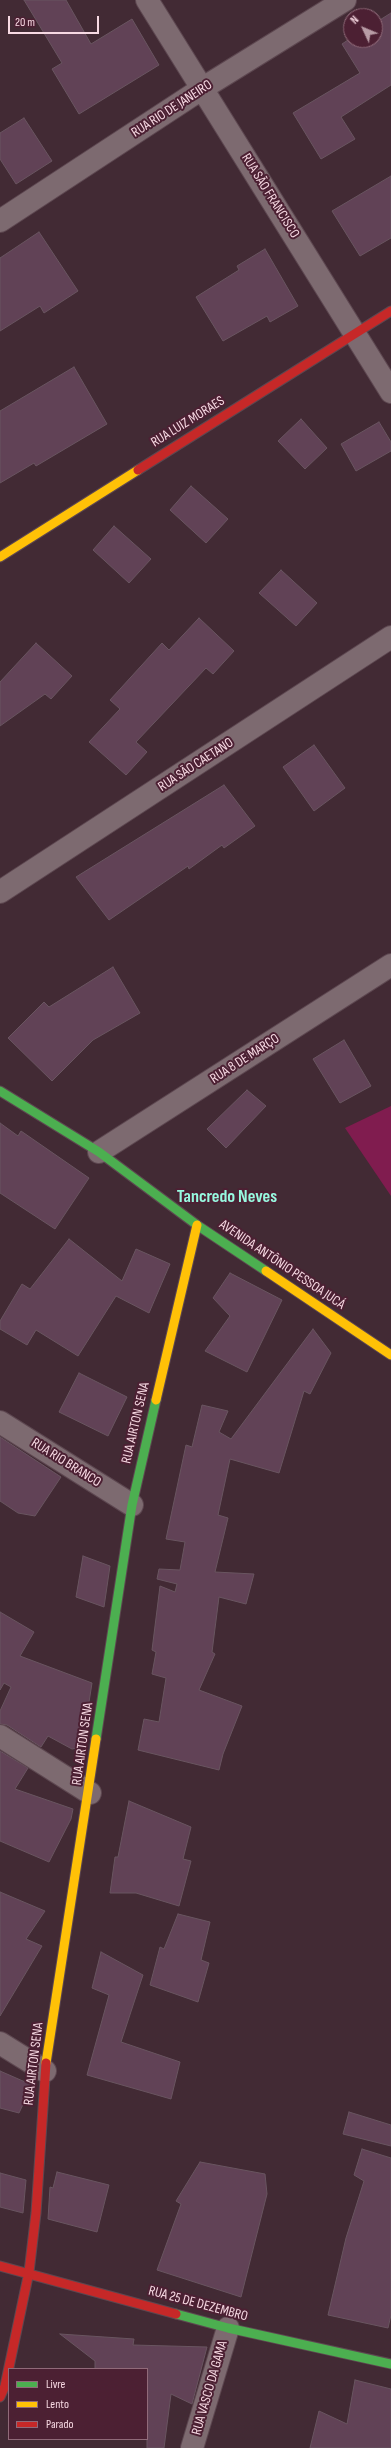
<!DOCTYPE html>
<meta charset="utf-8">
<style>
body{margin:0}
#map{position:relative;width:391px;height:2448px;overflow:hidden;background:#422a34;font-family:"Sofia Sans Condensed",sans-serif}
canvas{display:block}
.legend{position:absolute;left:8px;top:2368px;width:140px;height:72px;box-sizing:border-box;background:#4c2033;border:1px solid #906a79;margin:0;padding:5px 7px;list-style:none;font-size:12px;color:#f7d9e3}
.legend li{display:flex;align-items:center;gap:8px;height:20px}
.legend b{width:20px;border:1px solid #906a79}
.north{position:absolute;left:343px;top:8px;width:40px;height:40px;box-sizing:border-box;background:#4c2033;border:1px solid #906a79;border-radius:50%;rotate:314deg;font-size:11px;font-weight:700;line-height:16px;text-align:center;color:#f7d9e3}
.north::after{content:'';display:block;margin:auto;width:14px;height:18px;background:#b89ca6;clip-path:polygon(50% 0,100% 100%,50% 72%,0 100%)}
.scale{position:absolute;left:8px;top:16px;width:91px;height:18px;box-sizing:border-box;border:2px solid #f7d9e3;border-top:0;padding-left:5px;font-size:12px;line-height:14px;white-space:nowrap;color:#f7d9e3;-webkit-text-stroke:3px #4c2033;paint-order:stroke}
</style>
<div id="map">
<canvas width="391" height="2448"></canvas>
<ul class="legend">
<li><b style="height:5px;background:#4caf50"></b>Livre</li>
<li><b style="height:5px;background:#ffc107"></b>Lento</li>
<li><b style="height:5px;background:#c62828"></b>Parado</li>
</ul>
<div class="north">N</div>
<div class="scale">20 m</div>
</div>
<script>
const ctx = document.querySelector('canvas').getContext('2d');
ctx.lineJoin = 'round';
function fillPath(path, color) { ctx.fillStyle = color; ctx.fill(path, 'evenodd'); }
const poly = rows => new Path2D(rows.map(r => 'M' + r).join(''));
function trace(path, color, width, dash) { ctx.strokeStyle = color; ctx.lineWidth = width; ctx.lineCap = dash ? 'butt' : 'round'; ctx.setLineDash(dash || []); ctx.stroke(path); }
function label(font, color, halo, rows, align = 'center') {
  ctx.font = font + ' "Sofia Sans Condensed",sans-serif'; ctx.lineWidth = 4; ctx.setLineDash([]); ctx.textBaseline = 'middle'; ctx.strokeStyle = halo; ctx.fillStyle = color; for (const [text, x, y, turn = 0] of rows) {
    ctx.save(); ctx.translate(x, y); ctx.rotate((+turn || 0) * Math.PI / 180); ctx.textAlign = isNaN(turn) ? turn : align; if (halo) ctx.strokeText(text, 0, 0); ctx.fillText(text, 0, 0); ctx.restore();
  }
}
fillPath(poly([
 [391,1106,391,1196,345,1128]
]), '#801c4f');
const building = poly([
 [24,0,66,0,91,44,132,19,159,65,79,114,52,69,62,63,24,0],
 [391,13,391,85,341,117,355,139,321,159,293,113,360,73,342,44,351,38,375,40,375,23,391,13],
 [24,118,52,161,16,184,0,159,0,133,24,118],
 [391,176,391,238,360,256,332,211,391,176],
 [39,232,78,291,44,313,40,306,0,331,0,258,39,232],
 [265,249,298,306,270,322,267,316,223,341,196,297,239,270,237,266,265,249],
 [74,367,107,424,36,466,34,463,0,483,0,411,74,367],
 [301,419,327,448,305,469,278,441,301,419],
 [379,422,391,442,391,451,356,471,341,444,379,422],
 [191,486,228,519,206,543,170,510,191,486],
 [114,526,151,559,129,583,93,550,114,526],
 [281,570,317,603,296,626,259,593,281,570],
 [199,618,234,651,213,674,206,668,136,742,147,752,126,775,89,742,120,709,110,700,162,643,169,650,199,618],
 [36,643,72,676,51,699,45,694,0,726,0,682,36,643],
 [314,745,345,788,314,811,283,767,314,745],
 [224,785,255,826,224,848,222,845,189,869,188,866,109,920,76,877,224,785],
 [113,967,140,1013,93,1040,52,1081,8,1038,44,1002,49,1007,113,967],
 [344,1040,371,1086,340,1103,313,1059,344,1040],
 [247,1090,266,1106,226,1148,207,1129,247,1090],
 [0,1123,18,1136,21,1131,89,1178,55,1229,0,1193,0,1123],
 [69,1239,122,1281,136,1249,170,1264,149,1313,116,1296,78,1356,36,1330,27,1345,0,1329,0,1321,22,1284,30,1289,69,1239],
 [230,1273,282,1300,247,1372,205,1351,230,1316,213,1298,230,1273],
 [313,1329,331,1353,310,1394,304,1391,279,1473,230,1459,218,1515,228,1518,215,1572,254,1574,246,1604,219,1597,212,1652,215,1654,199,1690,242,1706,223,1754,219,1770,138,1750,144,1719,159,1722,166,1678,152,1674,156,1652,152,1650,160,1586,175,1592,177,1584,157,1579,159,1569,180,1570,185,1542,166,1539,186,1445,192,1447,202,1405,228,1411,219,1432,231,1439,313,1329],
 [79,1373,127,1397,108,1436,59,1412,79,1373],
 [0,1437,61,1477,35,1516,18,1513,0,1501,0,1437],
 [83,1556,110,1566,104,1607,76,1597,83,1556],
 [0,1612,34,1632,20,1656,92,1683,82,1747,72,1749,48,1736,41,1747,7,1725,0,1724,0,1711,11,1687,4,1683,0,1690,0,1612],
 [0,1751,28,1768,15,1789,73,1809,71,1819,49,1862,0,1841,0,1751],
 [129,1801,191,1827,183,1859,191,1861,179,1906,136,1893,110,1893,115,1857,118,1857,129,1801],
 [0,1892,45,1911,26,1939,42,1946,0,2016,0,1892],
 [178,1914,210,1922,201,1960,209,1963,198,2002,150,1985,160,1947,164,1949,178,1914],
 [101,1952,143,1975,121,2042,180,2062,171,2099,87,2075,109,1995,92,1988,101,1952],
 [0,2071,32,2085,19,2113,0,2108,0,2071],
 [349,2112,391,2125,391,2146,343,2134,349,2112],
 [362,2149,391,2158,391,2315,388,2328,328,2315,346,2238,364,2181,354,2175,362,2149],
 [200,2162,265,2174,267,2194,241,2297,157,2270,181,2204,176,2201,200,2162],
 [57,2172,109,2185,97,2232,48,2219,50,2187,53,2188,57,2172],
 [0,2173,26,2180,23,2213,0,2207,0,2173],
 [60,2334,134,2339,133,2345,207,2347,192,2404,171,2394,164,2448,147,2448,147,2369,95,2369,95,2361,60,2334],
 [355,2380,391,2389,391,2448,310,2448,319,2411,347,2424,355,2380]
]);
fillPath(building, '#614256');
trace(building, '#695560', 1);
const street = poly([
 [147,0,391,392],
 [0,221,203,88,345,0],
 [0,892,391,637],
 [99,1152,391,965],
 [0,1422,132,1505],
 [0,1736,90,1793],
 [0,2043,45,2071],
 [192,2448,228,2328]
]);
const fast = poly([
 [0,1091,99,1152,197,1225,266,1271],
 [96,1739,132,1505,156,1400],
 [176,2314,228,2328,391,2364]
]);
const slow = poly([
 [0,557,138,470],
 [266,1271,391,1355],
 [156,1400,197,1225],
 [46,2063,96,1739]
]);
const jam = poly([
 [138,470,391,311],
 [0,2266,176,2314],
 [0,2397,5,2386,29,2272,36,2213,46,2063]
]);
trace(street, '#5d4750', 24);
trace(fast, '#5d4750', 11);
trace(slow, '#5d4750', 11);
trace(jam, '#5d4750', 11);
trace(street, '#7d6a70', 22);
trace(fast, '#4caf50', 9);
trace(slow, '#ffc107', 9);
trace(jam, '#c62828', 9);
label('14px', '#f7d9e3', '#4c2033', [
 ["RUA RIO DE JANEIRO",172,109,-33],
 ["RUA SÃO FRANCISCO",270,196,58],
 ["RUA LUIZ MORAES",188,422,-32],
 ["RUA SÃO CAETANO",196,765,-33],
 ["RUA 8 DE MARÇO",245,1059,-33],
 ["AVENIDA ANTÔNIO PESSOA JUCÁ",282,1265,34],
 ["RUA AIRTON SENA",136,1423,-77],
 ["RUA RIO BRANCO",66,1463,32],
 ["RUA AIRTON SENA",83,1744,-82],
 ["RUA AIRTON SENA",34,2064,-83],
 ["RUA 25 DE DEZEMBRO",198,2304,15],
 ["RUA VASCO DA GAMA",210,2388,-74]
]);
label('bold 18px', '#97fae0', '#4c2033', [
 ["Tancredo Neves",227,1197]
]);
</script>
